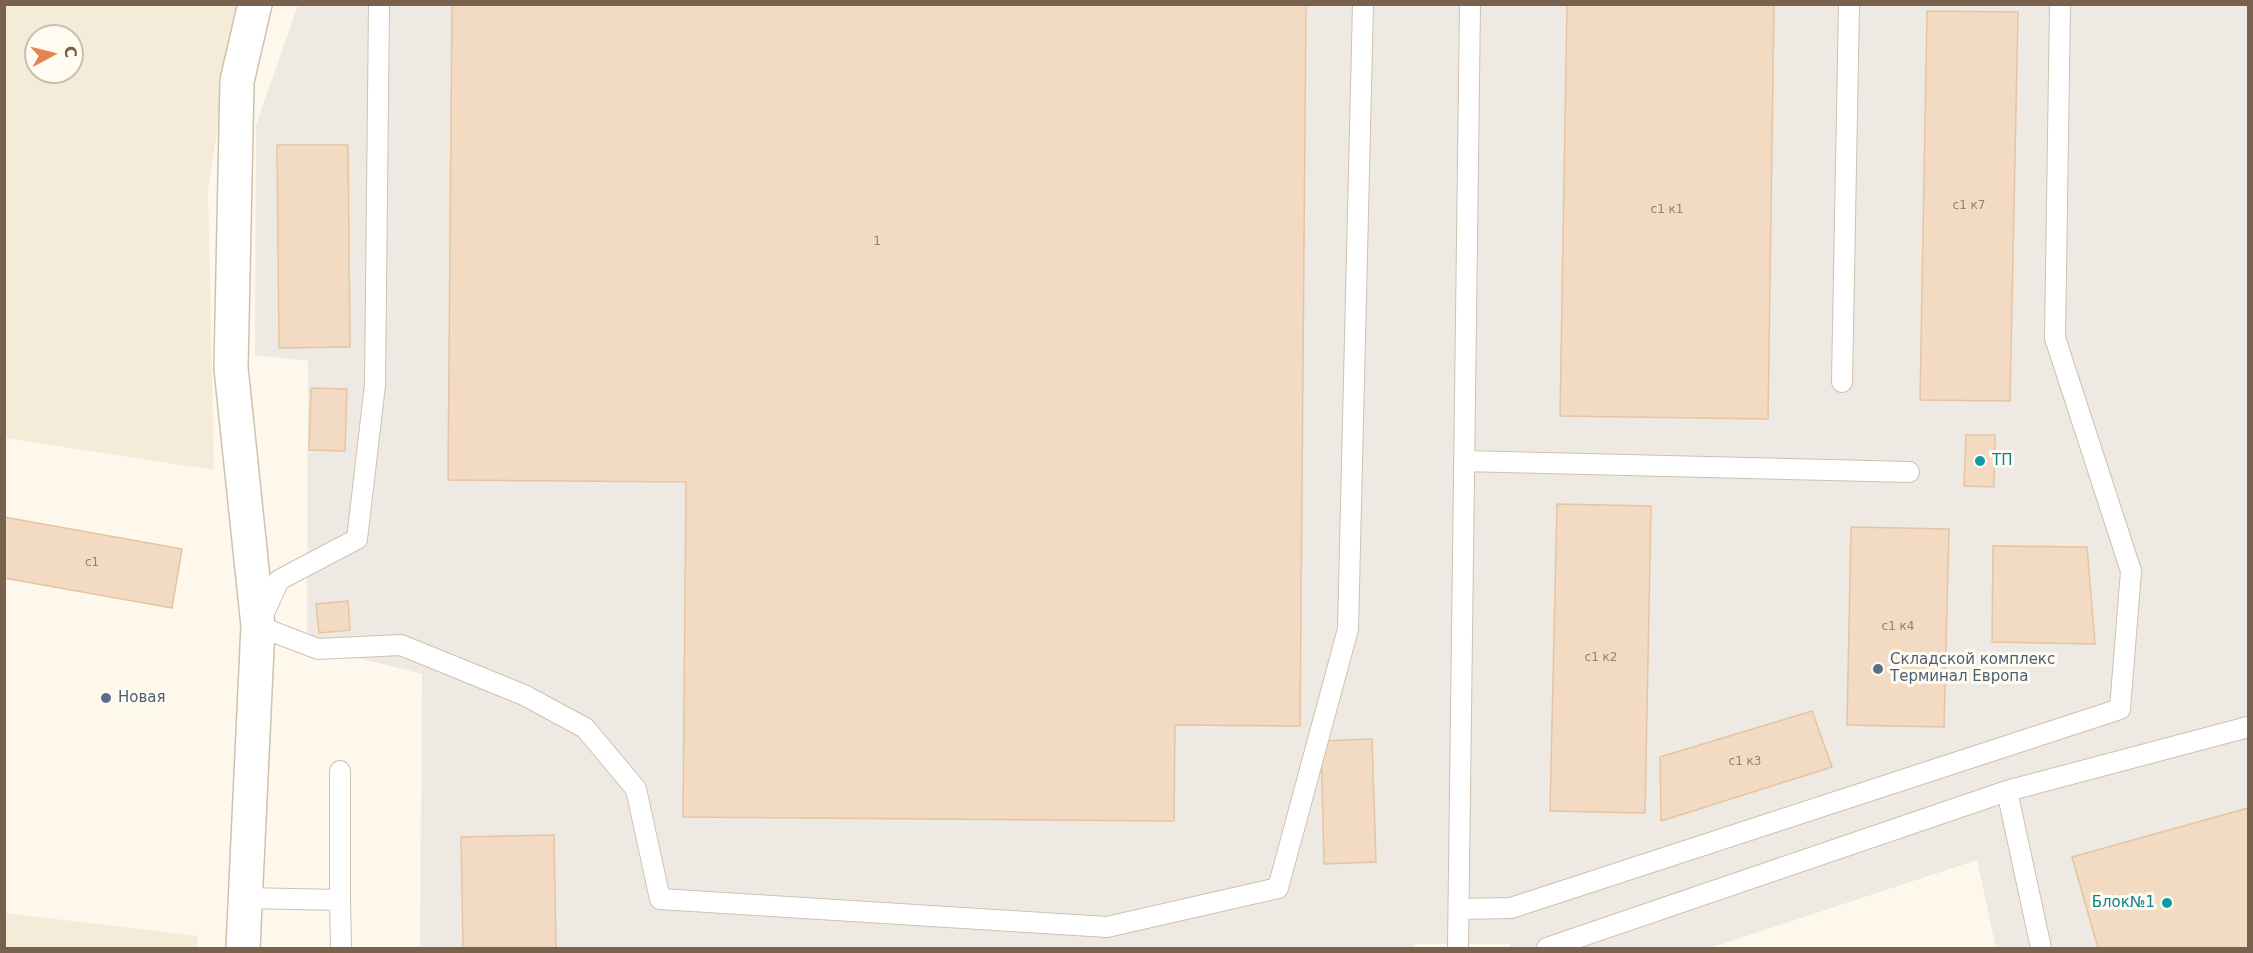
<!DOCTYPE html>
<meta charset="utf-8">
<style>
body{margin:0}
#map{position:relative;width:2253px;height:953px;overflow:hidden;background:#fdf8eb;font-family:"DejaVu Sans",sans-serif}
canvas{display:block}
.frame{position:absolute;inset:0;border:6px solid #78624d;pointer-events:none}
.north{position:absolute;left:24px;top:24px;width:60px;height:60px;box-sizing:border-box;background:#fffbf1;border:2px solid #c9beaf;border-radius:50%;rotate:83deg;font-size:16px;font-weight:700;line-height:24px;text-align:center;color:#78624d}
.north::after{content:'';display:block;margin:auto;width:21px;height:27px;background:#e58451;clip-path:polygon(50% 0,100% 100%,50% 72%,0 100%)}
</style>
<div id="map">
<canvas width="2253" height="953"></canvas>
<div class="frame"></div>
<div class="north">С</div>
</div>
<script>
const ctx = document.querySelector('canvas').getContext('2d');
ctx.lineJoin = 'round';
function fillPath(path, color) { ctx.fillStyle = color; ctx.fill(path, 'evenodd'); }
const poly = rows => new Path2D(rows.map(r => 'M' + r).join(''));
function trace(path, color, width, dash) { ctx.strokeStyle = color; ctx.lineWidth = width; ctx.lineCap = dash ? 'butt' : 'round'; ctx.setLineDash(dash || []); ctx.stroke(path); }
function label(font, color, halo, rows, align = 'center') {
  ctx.font = font + ' "DejaVu Sans",sans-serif'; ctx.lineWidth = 6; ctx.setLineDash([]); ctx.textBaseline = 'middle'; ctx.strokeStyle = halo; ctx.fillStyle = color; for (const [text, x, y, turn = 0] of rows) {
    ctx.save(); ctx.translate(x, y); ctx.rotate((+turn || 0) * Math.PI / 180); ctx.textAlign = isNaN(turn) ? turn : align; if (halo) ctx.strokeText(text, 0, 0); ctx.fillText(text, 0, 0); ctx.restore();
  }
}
fillPath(poly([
 [4,5,237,5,208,190,214,470,5,438],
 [36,36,72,36,72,72,36,72],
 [5,913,198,936,197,948,5,948]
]), '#f4ebd9');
fillPath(poly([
 [298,5,2248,5,2248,948,1996,948,1977,860,1710,948,1510,948,1509,944,1415,944,1415,948,420,948,422,674,307,645,308,361,255,355,256,125]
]), '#eeeae3');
const building = poly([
 [452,4,1306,4,1300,726,1175,725,1174,821,683,817,686,482,448,480,452,4],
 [1567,4,1774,4,1768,419,1560,416,1567,4],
 [1927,11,2018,12,2010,401,1920,400,1927,11],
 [277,145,348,145,350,347,279,348,277,145],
 [311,388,347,389,345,451,309,450,311,388],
 [1966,435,1995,435,1994,487,1964,486,1966,435],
 [1557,504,1651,506,1645,813,1550,811,1557,504],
 [4,517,182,549,172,608,4,578,4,517],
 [1851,527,1949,529,1944,727,1847,725,1851,527],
 [1993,546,2087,547,2095,644,1992,642,1993,546],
 [348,601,350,630,319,633,316,604,348,601],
 [1812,711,1832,767,1661,821,1660,757,1812,711],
 [1372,739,1376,862,1324,864,1321,741,1372,739],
 [2248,808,2248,948,2098,948,2072,857,2248,808],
 [554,835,556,948,463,948,461,837,554,835]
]);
fillPath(building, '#f2dbc2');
trace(building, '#e5c4a2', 1.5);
const lane = poly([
 [379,4,375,385,357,539,279,580,258,626,318,649,401,645,524,695,585,728,636,789,660,899,1107,927,1278,888,1348,629,1363,4],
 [1842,382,1849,4],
 [1464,461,1909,472],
 [2007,791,2041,948],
 [245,898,340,900,341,948],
 [340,900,340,771],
 [1459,909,1511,908,2120,709,2131,571,2055,338,2060,4],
 [1458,948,1470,4],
 [1547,948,2007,791,2248,727]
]);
const street = poly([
 [243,948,258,626,231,368,237,81,255,4]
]);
trace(lane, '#cfc1af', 22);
trace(street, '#cfc1af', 36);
trace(lane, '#fff', 20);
trace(street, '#fff', 33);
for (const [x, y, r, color] of [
 [1980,461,6,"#0f9aa8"],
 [1878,669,6,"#5c6f8a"],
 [106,698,6,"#5c6f8a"],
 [2167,903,6,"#0f9aa8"]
]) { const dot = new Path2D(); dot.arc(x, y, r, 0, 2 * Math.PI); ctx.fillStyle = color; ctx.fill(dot); trace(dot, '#fffbf1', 2); }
label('12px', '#96806a', null, [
 ["с1 к7",1969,206],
 ["с1 к1",1667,210],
 ["1",877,242],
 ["с1",92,563],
 ["с1 к4",1898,627],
 ["с1 к2",1601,658],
 ["с1 к3",1745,762]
]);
label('15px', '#0d838f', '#fffbf1', [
 ["ТП",1992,461],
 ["Блок№1",2155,903,"right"]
], 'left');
label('15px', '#4e5e75', '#fffbf1', [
 ["Складской комплекс",1890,660],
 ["Терминал Европа",1890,677],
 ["Новая",118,698]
], 'left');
</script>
